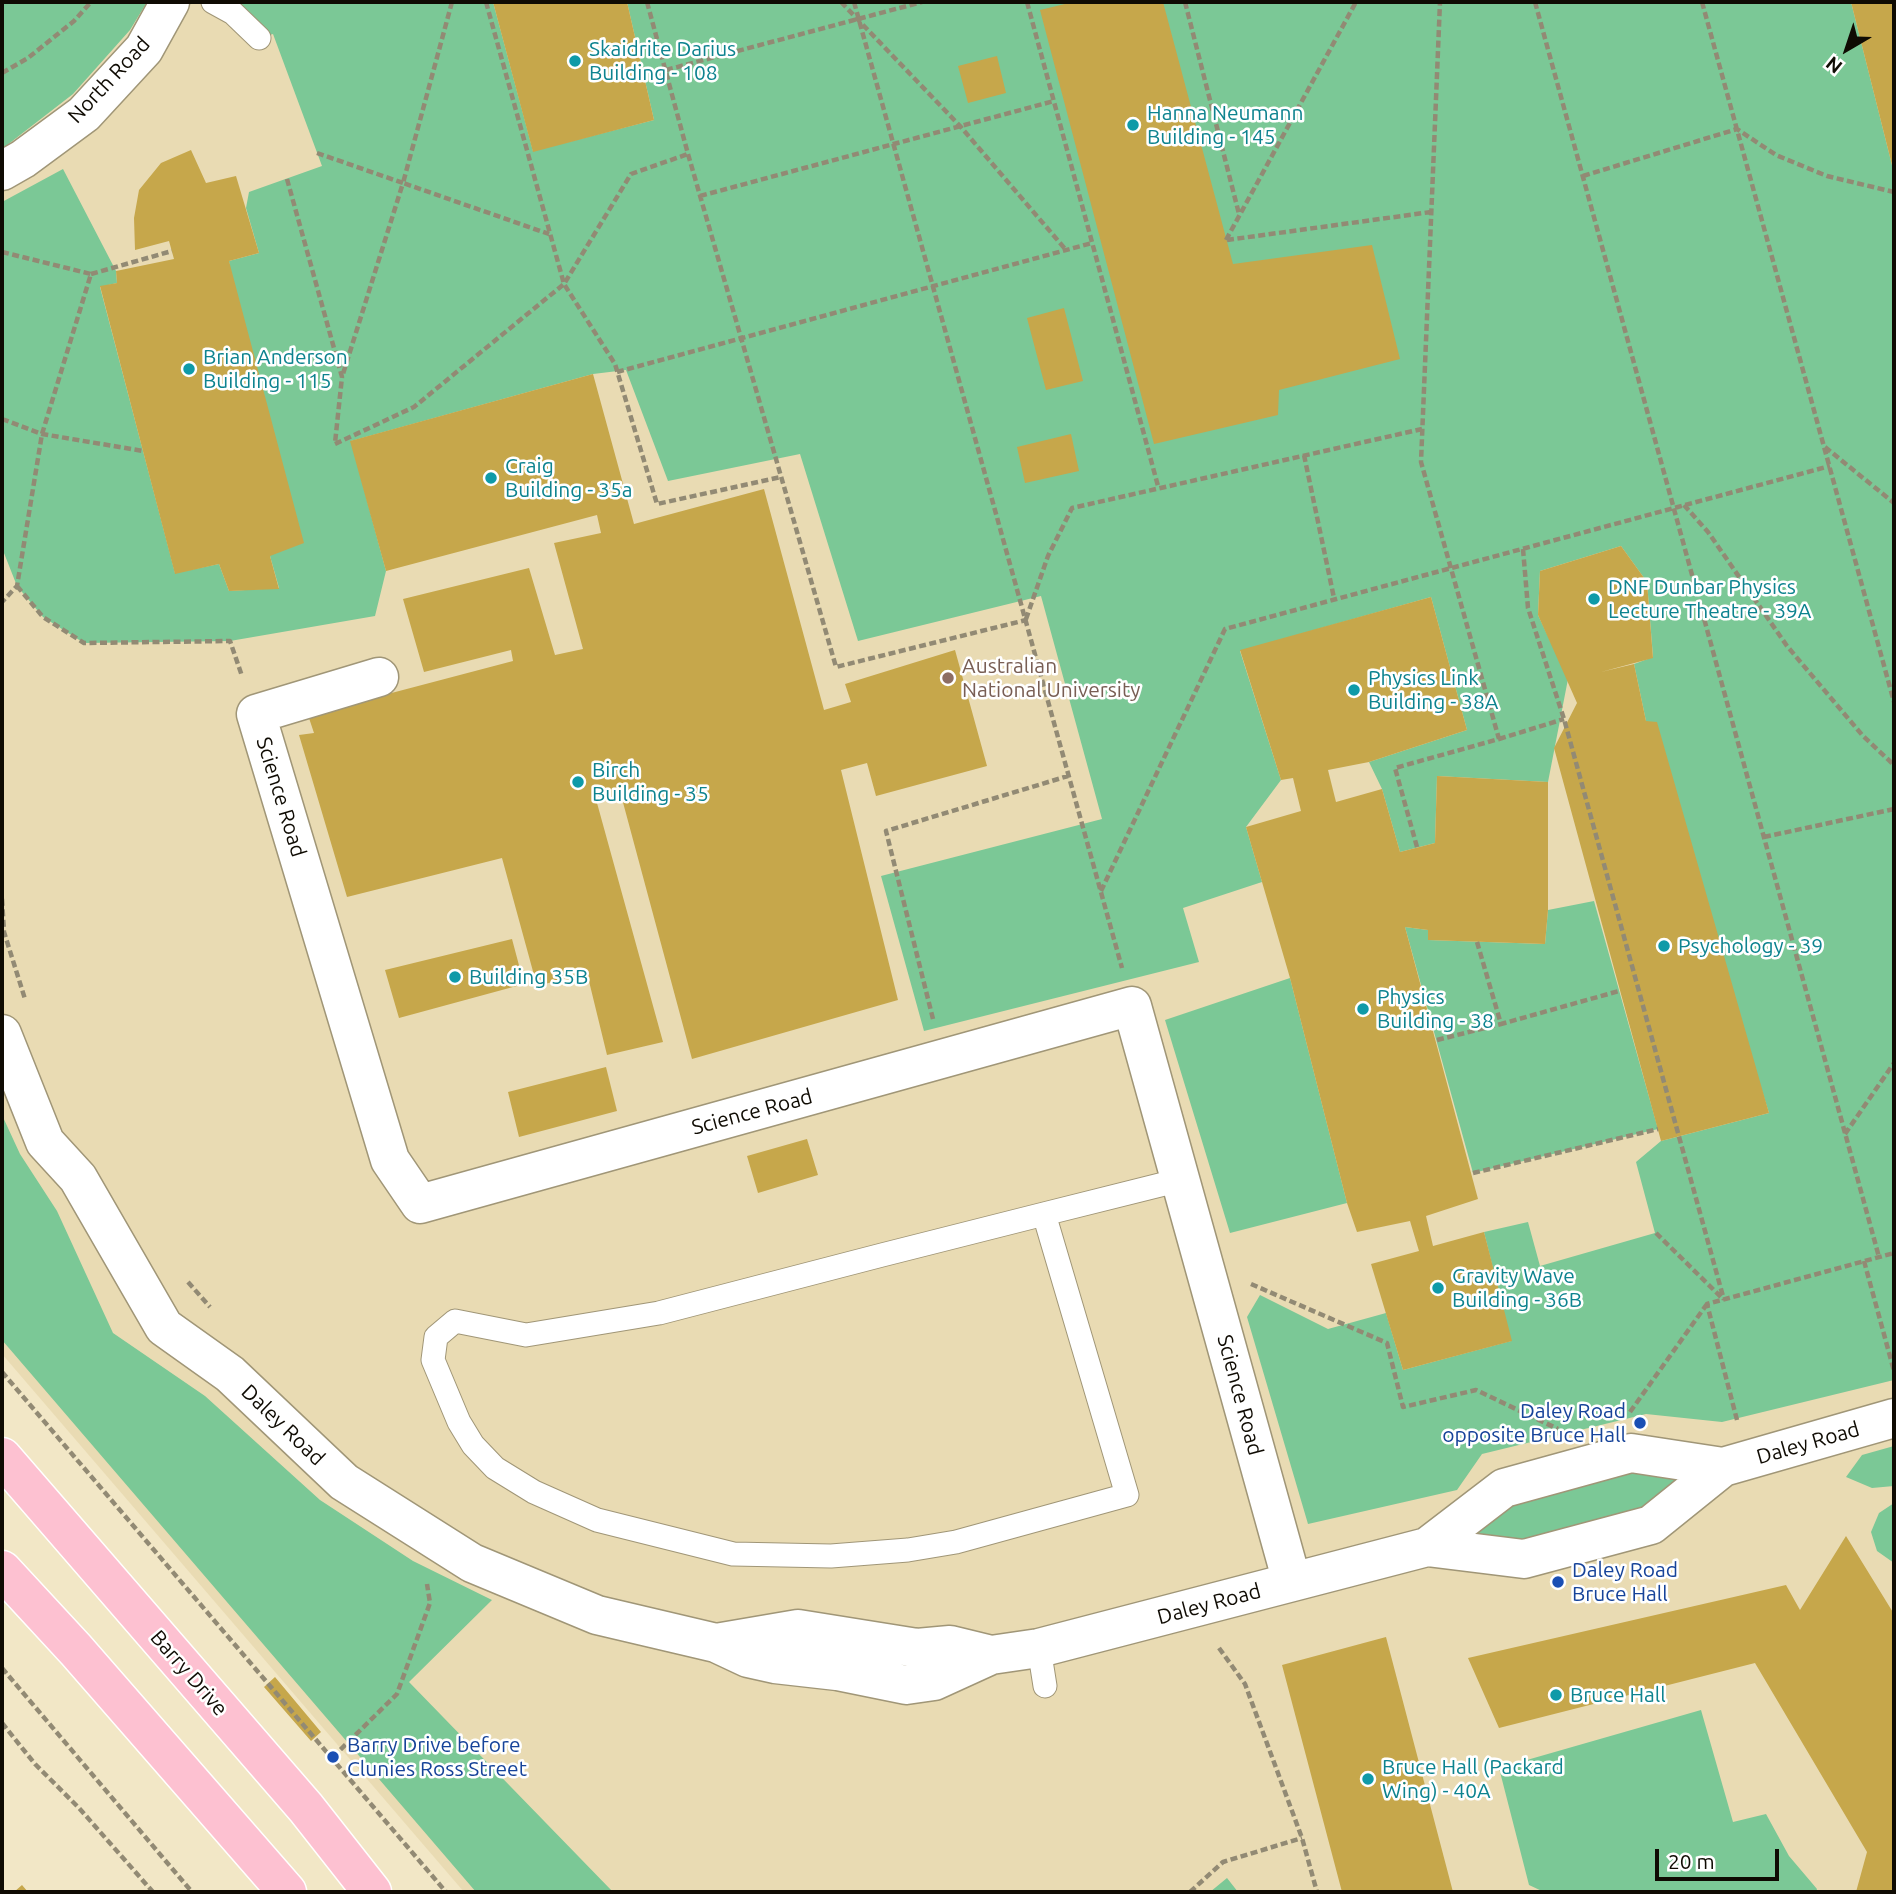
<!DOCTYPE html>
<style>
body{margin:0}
#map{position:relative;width:1896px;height:1894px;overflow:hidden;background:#f2e7c6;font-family:Ubuntu,sans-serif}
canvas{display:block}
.frame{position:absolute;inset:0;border:4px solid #0f0b03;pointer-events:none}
.north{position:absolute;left:1812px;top:14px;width:70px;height:70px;-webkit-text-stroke:5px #fff;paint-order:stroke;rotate:219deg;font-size:19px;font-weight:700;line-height:28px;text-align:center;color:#0f0b03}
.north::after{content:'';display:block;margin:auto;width:24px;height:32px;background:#0f0b03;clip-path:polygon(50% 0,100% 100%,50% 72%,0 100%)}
.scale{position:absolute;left:1655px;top:1849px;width:124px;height:32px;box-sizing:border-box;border:4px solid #0f0b03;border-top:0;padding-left:9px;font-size:21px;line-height:24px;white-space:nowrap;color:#0f0b03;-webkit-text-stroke:5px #fff;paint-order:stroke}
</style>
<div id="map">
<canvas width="1896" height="1894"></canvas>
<div class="frame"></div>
<div class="north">N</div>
<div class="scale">20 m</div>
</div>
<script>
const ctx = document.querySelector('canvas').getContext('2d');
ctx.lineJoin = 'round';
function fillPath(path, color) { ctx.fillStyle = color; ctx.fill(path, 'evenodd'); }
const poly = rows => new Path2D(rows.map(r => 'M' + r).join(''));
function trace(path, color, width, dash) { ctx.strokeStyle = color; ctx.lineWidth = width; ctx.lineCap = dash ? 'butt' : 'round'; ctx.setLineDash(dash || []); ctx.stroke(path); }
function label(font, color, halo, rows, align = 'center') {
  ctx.font = font + ' Ubuntu,sans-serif'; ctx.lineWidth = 5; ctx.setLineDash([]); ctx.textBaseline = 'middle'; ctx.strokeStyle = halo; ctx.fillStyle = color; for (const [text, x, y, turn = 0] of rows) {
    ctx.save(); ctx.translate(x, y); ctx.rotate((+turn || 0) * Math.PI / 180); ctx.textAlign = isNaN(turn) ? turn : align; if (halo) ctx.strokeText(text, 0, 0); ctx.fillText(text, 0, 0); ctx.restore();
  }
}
fillPath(poly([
 [2,2,1894,2,1894,1892,464,1892,2,1354]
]), '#e9dbb3');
fillPath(poly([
 [2,2,147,2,130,30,73,94,2,149],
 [215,2,493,2,533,151,654,120,627,2,1851,2,1894,173,1894,1380,1722,1422,1646,1414,1482,1454,1457,1490,1308,1524,1247,1317,1260,1295,1328,1329,1386,1313,1403,1370,1511,1341,1484,1232,1528,1222,1540,1266,1655,1233,1636,1162,1661,1141,1769,1113,1646,721,1634,664,1653,657,1647,582,1621,546,1540,571,1538,615,1568,679,1548,782,1437,776,1435,843,1400,852,1382,789,1369,762,1467,730,1431,597,1240,651,1281,780,1246,827,1262,882,1183,908,1199,962,924,1031,881,876,1102,819,1041,596,858,641,800,454,668,481,626,370,593,374,351,441,386,571,375,616,230,641,84,643,43,617,17,586,2,548,2,202,63,169,116,271,117,283,100,287,175,573,219,564,229,591,279,588,270,556,229,261,259,253,246,208,249,192,322,166,273,34,259,38],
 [1594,901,1658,1129,1473,1173,1405,927,1428,930,1428,940,1545,944,1548,910],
 [1290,978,1347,1203,1230,1233,1165,1020],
 [2,1115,20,1154,57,1211,113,1333,205,1396,320,1500,413,1561,492,1600,409,1682,613,1892,476,1892,2,1340],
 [1894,1446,1894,1486,1872,1488,1846,1477,1862,1455],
 [1631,1468,1679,1480,1646,1513,1524,1548,1465,1538,1512,1497],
 [1894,1503,1894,1563,1877,1551,1871,1532,1879,1513],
 [1701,1710,1733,1822,1766,1814,1789,1856,1817,1889,1816,1892,1544,1892,1529,1885,1499,1768],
 [1227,1878,1238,1892,1210,1892]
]), '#7bc896');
fillPath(poly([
 [493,2,627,2,654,120,533,152],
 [1073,2,1163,2,1233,264,1372,245,1400,359,1279,390,1278,415,1154,444,1040,10],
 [1851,2,1894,2,1894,169,1893,169],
 [997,56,1006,93,968,103,958,66],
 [191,150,206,183,236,176,259,253,229,261,304,543,270,556,279,589,229,591,219,564,175,574,100,286,117,283,116,271,174,259,169,241,135,250,134,218,139,190,161,163],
 [1064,308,1083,381,1046,390,1027,318],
 [593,374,634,524,764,489,824,710,851,702,845,684,955,650,987,766,876,796,867,763,841,770,898,1000,692,1059,621,795,597,803,663,1042,607,1055,587,973,537,986,502,858,347,897,299,735,314,733,308,715,513,661,511,650,424,672,403,599,529,568,555,655,583,649,554,543,601,533,597,515,386,571,350,441],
 [1071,434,1079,471,1025,483,1017,447],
 [1621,546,1647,582,1653,658,1601,672,1634,664,1646,721,1657,722,1769,1113,1661,1141,1554,748,1577,703,1538,615,1540,571],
 [1431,597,1467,730,1369,762,1328,770,1336,802,1382,789,1400,852,1435,843,1437,776,1548,782,1548,910,1545,944,1428,940,1428,930,1405,927,1478,1199,1426,1216,1433,1246,1484,1232,1512,1341,1403,1370,1371,1264,1419,1251,1410,1221,1357,1232,1347,1203,1290,978,1246,827,1301,811,1293,778,1281,780,1240,650],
 [512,939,524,984,399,1018,385,970],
 [606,1067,617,1111,519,1137,508,1092],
 [807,1139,818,1175,758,1193,747,1156],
 [1846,1536,1894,1614,1894,1892,1856,1892,1867,1852,1755,1663,1499,1728,1468,1658,1786,1585,1800,1610],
 [1386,1637,1453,1892,1342,1892,1282,1665],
 [275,1677,321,1732,311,1741,264,1687],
 [22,1885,28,1892,14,1892]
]), '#c6a74b');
const service = poly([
 [213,2,233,13,259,38],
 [1044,1214,1127,1495,956,1542,908,1550,831,1556,733,1554,597,1520,534,1492,495,1468,473,1445,459,1422,433,1360,436,1337,455,1321,526,1335,659,1313,882,1255,1044,1214,1180,1180],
 [1039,1648,1045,1686]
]);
const minor = poly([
 [2,171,23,159,84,114,144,49,170,2],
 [379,677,256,714,390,1160,420,1204,1132,1006,1292,1582],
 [2,1034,45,1142,78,1178,164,1327,230,1374,344,1482,472,1563,597,1615,716,1643,748,1658,775,1664,837,1671,906,1685,934,1681,991,1655,1039,1648,1427,1547,1524,1559,1651,1525,1723,1467,1894,1418],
 [1427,1547,1504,1488,1631,1453,1723,1467],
 [716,1643,798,1629,917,1648,950,1645,991,1655]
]);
const primary = poly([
 [2,1457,306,1808,372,1892],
 [2,1570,76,1650,287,1892]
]);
trace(service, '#a09677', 25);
trace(minor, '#a09677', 41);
trace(primary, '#fff', 41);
trace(poly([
 [452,2,403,183,549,234],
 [486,2,564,284,615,364,657,504,781,477],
 [647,2,688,154,836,667,1026,620],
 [841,2,960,126,1066,250],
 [854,2,1122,968],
 [1027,2,1158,486],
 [1185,2,1239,214],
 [1535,2,1879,1257],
 [1702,2,1894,702],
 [666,70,922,2],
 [2,73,28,58,74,21,91,2],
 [317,153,403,183,342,377],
 [1583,176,1737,129,1776,155,1827,176,1894,192],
 [287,179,342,377,335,443],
 [700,196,1054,101],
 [1226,240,1356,2],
 [1227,240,1431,212],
 [2,252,91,274,42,434,17,586,2,602],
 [91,274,172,251],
 [617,372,1092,243],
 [2,419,42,434,143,451],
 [335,444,414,407,564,284,631,174,688,154],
 [1825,447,1894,503],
 [1304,455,1334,598],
 [1684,505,1708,532,1787,646,1863,736,1894,765],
 [1523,549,1528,608,1564,719,1724,1300],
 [17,586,43,617,84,643,230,641,242,676],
 [1026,619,1048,556,1072,508,1422,429],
 [1499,739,1564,719],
 [1764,837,1894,809],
 [1417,847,1395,768,1499,739,1421,462,1440,2],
 [1101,891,1225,629,1830,466],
 [2,899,4,932,25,999],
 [1477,942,1501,1024,1619,991],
 [933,1019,886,831,1068,776],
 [1437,1040,1501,1024],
 [1845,1134,1894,1063],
 [1473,1173,1658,1129],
 [1656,1233,1723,1299],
 [1864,1261,1894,1371],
 [188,1282,210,1307],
 [1251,1284,1387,1343,1403,1407,1476,1390,1558,1429],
 [2,1372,446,1892],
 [1630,1412,1707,1304],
 [1737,1420,1707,1304,1894,1253],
 [1219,1648,1245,1684,1302,1838,1317,1892],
 [2,1668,192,1892],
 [2,1723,35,1764,79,1808,153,1892],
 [333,1757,397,1694,430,1603,427,1584],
 [1190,1892,1223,1862,1302,1838]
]), '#928a74', 4.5, [7, 3.5]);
trace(service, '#fff', 23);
trace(minor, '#fff', 38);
trace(primary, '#fdc1d1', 38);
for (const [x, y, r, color] of [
 [575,61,7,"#0f9aa8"],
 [1133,125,7,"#0f9aa8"],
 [189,369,7,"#0f9aa8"],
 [491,478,7,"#0f9aa8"],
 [1594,599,7,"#0f9aa8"],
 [948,678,7,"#8d6e63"],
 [1354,690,7,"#0f9aa8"],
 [578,782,7,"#0f9aa8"],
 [1664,946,7,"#0f9aa8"],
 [455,977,7,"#0f9aa8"],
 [1363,1009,7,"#0f9aa8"],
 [1438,1288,7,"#0f9aa8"],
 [1640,1423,7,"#1a4fb4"],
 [1558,1582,7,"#1a4fb4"],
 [1556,1695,7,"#0f9aa8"],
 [333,1757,7,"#1a4fb4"],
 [1368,1779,7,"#0f9aa8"]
]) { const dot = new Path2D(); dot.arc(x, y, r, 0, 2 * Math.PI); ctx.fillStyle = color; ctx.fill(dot); trace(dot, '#fff', 2.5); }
label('21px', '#0d838f', '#fff', [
 ["Skaidrite Darius",589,49],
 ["Building - 108",589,73],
 ["Hanna Neumann",1147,113],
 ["Building - 145",1147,137],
 ["Brian Anderson",203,357],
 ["Building - 115",203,381],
 ["Craig",505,466],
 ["Building - 35a",505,490],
 ["DNF Dunbar Physics",1608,587],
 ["Lecture Theatre - 39A",1608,611],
 ["Physics Link",1368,678],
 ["Building - 38A",1368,702],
 ["Birch",592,770],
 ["Building - 35",592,794],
 ["Psychology - 39",1678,946],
 ["Building 35B",469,977],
 ["Physics",1377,997],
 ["Building - 38",1377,1021],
 ["Gravity Wave",1452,1276],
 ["Building - 36B",1452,1300],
 ["Bruce Hall",1570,1695],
 ["Bruce Hall (Packard",1382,1767],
 ["Wing) - 40A",1382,1791]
], 'left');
label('21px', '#0f0b03', '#fff', [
 ["North Road",109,80,-47],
 ["Science Road",281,797,73],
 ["Science Road",752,1112,-15],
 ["Science Road",1240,1395,75],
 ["Daley Road",283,1425,44],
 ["Daley Road",1808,1443,-16],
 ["Daley Road",1209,1604,-15],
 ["Barry Drive",189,1673,49]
]);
label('21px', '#785e54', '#fff', [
 ["Australian",962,666],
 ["National University",962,690]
], 'left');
label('21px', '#164399', '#fff', [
 ["Daley Road",1626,1411,"right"],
 ["opposite Bruce Hall",1626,1435,"right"],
 ["Daley Road",1572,1570],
 ["Bruce Hall",1572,1594],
 ["Barry Drive before",347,1745],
 ["Clunies Ross Street",347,1769]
], 'left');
</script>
